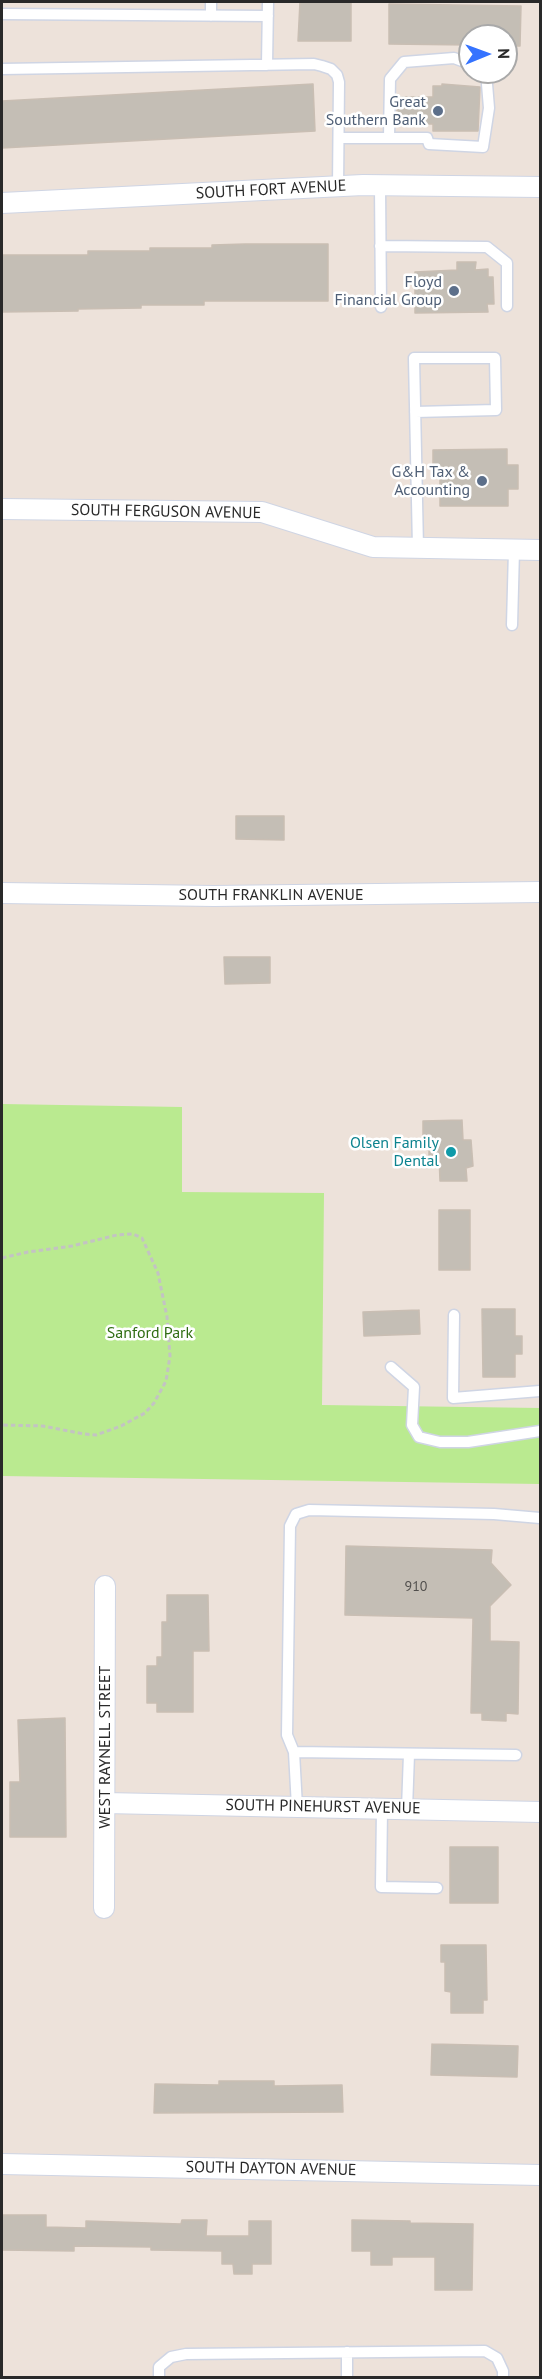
<!DOCTYPE html>
<style>
body{margin:0}
#map{position:relative;width:542px;height:2379px;overflow:hidden;background:#ede2da;font-family:"PT Sans",sans-serif}
canvas{display:block}
.frame{position:absolute;inset:0;border:3px solid #292929;pointer-events:none}
.north{position:absolute;left:458px;top:24px;width:60px;height:60px;box-sizing:border-box;background:#fff;border:2px solid #a9a9a9;border-radius:50%;rotate:89deg;font-size:16px;font-weight:700;line-height:24px;text-align:center;color:#292929}
.north::after{content:'';display:block;margin:auto;width:21px;height:27px;background:#3573ff;clip-path:polygon(50% 0,100% 100%,50% 72%,0 100%)}
</style>
<div id="map">
<canvas width="542" height="2379"></canvas>
<div class="frame"></div>
<div class="north">N</div>
</div>
<script>
const ctx = document.querySelector('canvas').getContext('2d');
ctx.lineJoin = 'round';
function fillPath(path, color) { ctx.fillStyle = color; ctx.fill(path, 'evenodd'); }
const poly = rows => new Path2D(rows.map(r => 'M' + r).join(''));
function trace(path, color, width, dash) { ctx.strokeStyle = color; ctx.lineWidth = width; ctx.lineCap = dash ? 'butt' : 'round'; ctx.setLineDash(dash || []); ctx.stroke(path); }
function label(font, color, halo, rows, align = 'center') {
  ctx.font = font + ' "PT Sans",sans-serif'; ctx.lineWidth = 5; ctx.setLineDash([]); ctx.textBaseline = 'middle'; ctx.strokeStyle = halo; ctx.fillStyle = color; for (const [text, x, y, turn = 0] of rows) {
    ctx.save(); ctx.translate(x, y); ctx.rotate((+turn || 0) * Math.PI / 180); ctx.textAlign = isNaN(turn) ? turn : align; if (halo) ctx.strokeText(text, 0, 0); ctx.fillText(text, 0, 0); ctx.restore();
  }
}
fillPath(poly([
 [2,1104,182,1107,182,1192,324,1193,322,1405,540,1408,540,1484,2,1476]
]), '#baea90');
const building = poly([
 [300,2,351,2,351,41,298,41,300,2],
 [389,4,521,6,520,46,506,46,506,36,470,36,470,45,389,44,389,4],
 [313,84,315,131,2,148,2,101,313,84],
 [442,84,480,87,478,131,433,131,433,124,397,124,397,97,433,97,433,86,442,86,442,84],
 [245,244,328,244,328,301,204,301,204,305,141,305,141,308,78,309,78,311,2,312,2,255,88,255,88,251,150,251,150,248,212,248,212,245,245,244],
 [457,262,476,262,475,270,488,269,488,277,493,277,494,304,487,304,488,312,415,313,415,272,457,270,457,262],
 [507,449,507,465,518,465,518,489,508,489,508,506,440,506,440,476,433,476,433,450,507,449],
 [236,816,284,816,284,840,236,839,236,816],
 [224,957,270,957,270,983,225,984,224,957],
 [462,1120,463,1140,471,1140,473,1166,466,1168,467,1181,440,1181,439,1155,429,1156,429,1139,423,1139,423,1121,462,1120],
 [439,1210,470,1210,470,1270,439,1270,439,1210],
 [482,1309,515,1309,515,1336,522,1336,522,1354,515,1354,515,1377,483,1377,482,1309],
 [419,1310,420,1334,364,1336,363,1312,419,1310],
 [346,1546,492,1550,491,1563,511,1585,490,1606,490,1641,519,1642,518,1714,506,1713,506,1721,482,1720,482,1713,471,1713,473,1618,345,1615,346,1546],
 [167,1595,208,1595,209,1651,193,1651,193,1712,157,1712,157,1703,147,1703,147,1666,157,1666,157,1657,162,1657,162,1622,167,1622,167,1595],
 [65,1718,66,1837,10,1837,10,1782,20,1782,18,1720,65,1718],
 [450,1847,498,1847,498,1903,450,1903,450,1847],
 [441,1945,486,1945,487,2000,483,2000,483,2013,451,2013,451,1992,445,1991,445,1962,441,1962,441,1945],
 [432,2044,518,2046,517,2077,431,2075,432,2044],
 [219,2081,274,2081,274,2086,342,2085,343,2112,154,2113,155,2084,219,2085,219,2081],
 [2,2215,46,2215,46,2227,86,2228,86,2221,181,2224,182,2220,207,2220,206,2236,249,2236,249,2221,271,2221,271,2264,252,2264,252,2274,234,2274,233,2264,222,2264,222,2251,151,2250,151,2247,74,2246,74,2251,2,2250,2,2215],
 [352,2220,410,2221,410,2223,473,2224,472,2290,435,2290,435,2257,392,2257,392,2265,371,2265,371,2251,352,2251,352,2220]
]);
fillPath(building, '#c4beb5');
trace(building, '#c9beb3', 1.5);
const service = poly([
 [211,2,211,16],
 [2,14,268,16],
 [267,65,268,2],
 [2,69,314,64,322,66,331,69,337,75,339,82,338,187],
 [339,138,427,138,429,144,483,147,489,108,486,72],
 [389,138,390,79,404,62,454,58,470,64],
 [380,186,381,307],
 [380,246,487,247,507,263,507,306],
 [415,412,496,410,495,358,414,358,418,548],
 [512,625,514,550],
 [454,1315,453,1398,540,1391],
 [391,1367,414,1387,412,1425,419,1437,440,1442,468,1442,540,1431],
 [294,1752,516,1755],
 [297,1807,294,1752,287,1735,290,1526,296,1514,309,1510,494,1514,540,1518],
 [382,1809,381,1887,437,1888],
 [407,1809,409,1754],
 [159,2378,159,2367,171,2357,186,2354,485,2351,497,2358,503,2371,503,2378],
 [347,2378,347,2352]
]);
const minor = poly([
 [2,203,363,185,540,187],
 [2,509,262,512,373,547,540,550],
 [2,893,214,896,540,892],
 [105,1803,540,1812],
 [104,1908,105,1586],
 [2,2164,540,2175]
]);
trace(service, '#cfd5e4', 13);
trace(minor, '#cfd5e4', 22);
trace(poly([
 [2,1258,28,1252,72,1246,117,1235,133,1234,142,1238,158,1273,167,1317,170,1356,166,1381,154,1403,145,1413,121,1426,96,1435,84,1434,43,1426,2,1425]
]), '#c3c3c3', 3, [4.5, 3]);
trace(service, '#fff', 10);
trace(minor, '#fff', 20);
for (const [x, y, r, color] of [
 [438,111,6,"#5c6f8a"],
 [454,291,6,"#5c6f8a"],
 [482,481,6,"#5c6f8a"],
 [451,1152,6,"#0f9aa8"]
]) { const dot = new Path2D(); dot.arc(x, y, r, 0, 2 * Math.PI); ctx.fillStyle = color; ctx.fill(dot); trace(dot, '#fff', 2); }
label('14px', '#504e4c', null, [
 ["910",416,1587]
]);
label('16px', '#4e5e75', '#fff', [
 ["Great",426,102],
 ["Southern Bank",426,120],
 ["Floyd",442,282],
 ["Financial Group",442,300],
 ["G&H Tax &",470,472],
 ["Accounting",470,490]
], 'right');
label('16px', '#292929', '#fff', [
 ["SOUTH FORT AVENUE",271,190,-3],
 ["SOUTH FERGUSON AVENUE",166,512,1],
 ["SOUTH FRANKLIN AVENUE",271,895],
 ["WEST RAYNELL STREET",105,1747,-90],
 ["SOUTH PINEHURST AVENUE",323,1807,1],
 ["SOUTH DAYTON AVENUE",271,2169,1]
]);
label('16px', '#0d838f', '#fff', [
 ["Olsen Family",439,1143],
 ["Dental",439,1161]
], 'right');
label('16px', '#306d13', '#fff', [
 ["Sanford Park",150,1333]
]);
</script>
